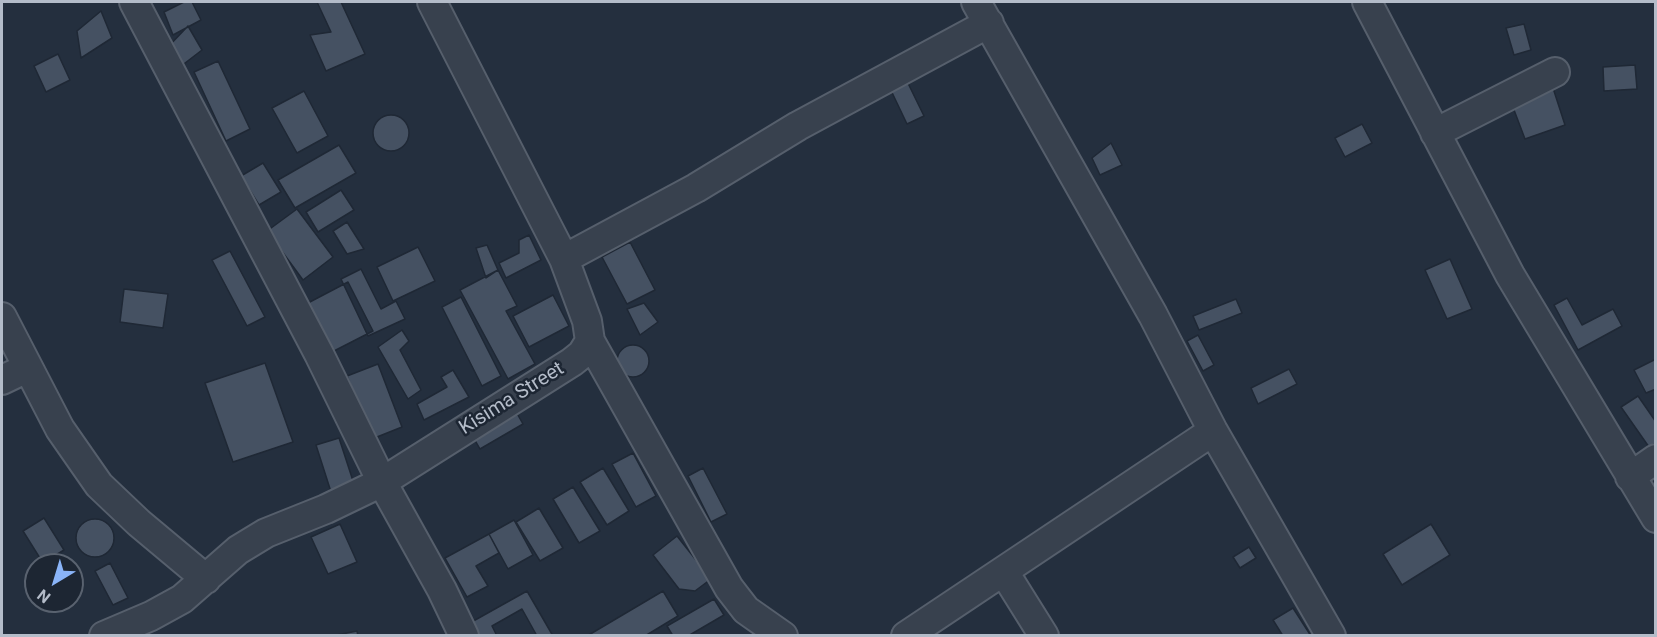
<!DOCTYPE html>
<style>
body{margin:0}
#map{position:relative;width:1657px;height:637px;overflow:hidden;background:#242f3e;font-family:Roboto,sans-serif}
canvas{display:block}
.frame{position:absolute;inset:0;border:3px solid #b4bcc9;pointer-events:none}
.north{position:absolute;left:24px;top:553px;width:60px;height:60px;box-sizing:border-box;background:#1d2633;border:2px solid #59626f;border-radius:50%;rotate:218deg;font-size:16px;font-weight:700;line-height:24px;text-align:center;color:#b4bcc9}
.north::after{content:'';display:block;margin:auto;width:21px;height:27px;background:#8ab4f8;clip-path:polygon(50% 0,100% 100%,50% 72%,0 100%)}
</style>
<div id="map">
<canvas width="1657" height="637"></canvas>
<div class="frame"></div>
<div class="north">N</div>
</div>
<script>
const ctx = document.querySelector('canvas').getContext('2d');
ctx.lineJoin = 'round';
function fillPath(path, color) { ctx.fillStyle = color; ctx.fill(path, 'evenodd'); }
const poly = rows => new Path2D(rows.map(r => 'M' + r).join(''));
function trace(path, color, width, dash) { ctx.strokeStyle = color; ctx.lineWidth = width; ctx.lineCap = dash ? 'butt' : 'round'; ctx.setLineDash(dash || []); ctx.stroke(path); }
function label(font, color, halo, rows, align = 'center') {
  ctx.font = font + ' Roboto,sans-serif'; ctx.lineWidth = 5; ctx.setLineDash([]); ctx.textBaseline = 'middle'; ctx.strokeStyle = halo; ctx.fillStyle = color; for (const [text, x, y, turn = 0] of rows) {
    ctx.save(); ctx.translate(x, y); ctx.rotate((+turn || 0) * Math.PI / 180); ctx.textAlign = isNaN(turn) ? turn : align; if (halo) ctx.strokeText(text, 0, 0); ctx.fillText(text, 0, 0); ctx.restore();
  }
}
const building = poly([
 [184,2,192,2,201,20,173,35,164,12,184,2],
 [317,2,341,2,365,54,326,71,310,35,331,32,317,2],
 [101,11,112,38,81,58,77,31,101,11],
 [1524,24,1531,50,1514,55,1506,28,1524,24],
 [188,26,202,50,176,70,167,48,188,26],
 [58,54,70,80,46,92,34,66,58,54],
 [218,61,250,129,226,141,194,72,218,61],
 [1635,65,1637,89,1604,91,1603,67,1635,65],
 [903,73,924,116,907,124,887,82,903,73],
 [1553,88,1565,125,1525,139,1511,102,1553,88],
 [304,91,328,136,297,153,272,108,304,91],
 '373 133a18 18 0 1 1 36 0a18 18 0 1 1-36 0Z',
 [1362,124,1372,143,1345,157,1335,138,1362,124],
 [1111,143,1122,165,1100,175,1092,158,1111,143],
 [339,145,356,173,295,208,278,180,339,145],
 [263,163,281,192,259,205,241,176,263,163],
 [341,190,354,210,318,232,306,212,341,190],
 [297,209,333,257,303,280,267,231,297,209],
 [347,222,364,249,347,254,333,231,347,222],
 [529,235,541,260,506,278,499,263,519,253,519,240,529,235],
 [630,242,655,290,627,304,602,257,630,242],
 [487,245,498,270,486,278,476,248,487,245],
 [418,247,435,281,393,301,377,267,418,247],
 [230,251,265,317,247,326,212,260,230,251],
 [1450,259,1472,309,1447,319,1425,270,1450,259],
 [361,269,381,309,396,301,405,319,368,336,341,279,361,269],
 [498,270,517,306,506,311,535,364,508,379,460,290,498,270],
 [348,282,373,331,332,352,306,304,348,282],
 [124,289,168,294,163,328,120,322,124,289],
 [553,295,569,326,529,347,513,316,553,295],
 [461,297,501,376,482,386,442,307,461,297],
 [1567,298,1582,325,1613,309,1622,326,1578,350,1554,305,1567,298],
 [1236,299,1242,313,1199,330,1193,316,1236,299],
 [644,303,658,322,640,335,627,309,644,303],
 [402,330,409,341,400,350,421,390,408,399,378,347,402,330],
 [1198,335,1214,365,1203,371,1187,341,1198,335],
 '617 361a16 16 0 1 1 32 0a16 16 0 1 1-32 0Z',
 [1656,359,1656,389,1646,393,1634,370,1656,359],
 [265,363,293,442,233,462,205,383,265,363],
 [378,364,402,427,372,439,347,376,378,364],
 [1289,369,1297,384,1258,404,1251,388,1289,369],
 [453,370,469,397,424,420,417,404,447,387,441,377,453,370],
 [1638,396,1656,422,1656,443,1649,447,1621,407,1638,396],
 [515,410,523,424,480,449,472,435,515,410],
 [339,438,355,487,332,495,316,445,339,438],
 [633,453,656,496,636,507,612,464,633,453],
 [603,468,629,511,607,525,580,482,603,468],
 [703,468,727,514,711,522,688,476,703,468],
 [573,487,600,531,579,543,553,499,573,487],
 [539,508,563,548,540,561,516,522,539,508],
 [44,518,64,550,43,563,23,531,44,518],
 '76 538a19 19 0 1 1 38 0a19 19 0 1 1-38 0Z',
 [514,520,533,555,508,569,489,534,514,520],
 [340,524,357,562,328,574,311,537,340,524],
 [1431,524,1450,555,1402,585,1383,554,1431,524],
 [489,534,499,553,476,566,488,586,467,597,445,558,489,534],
 [677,536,711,579,695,591,679,589,653,555,677,536],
 [1249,547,1256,558,1240,568,1233,557,1249,547],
 [110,563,128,598,113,605,95,571,110,563],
 [527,591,553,636,537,636,522,609,492,626,497,636,475,636,468,624,527,591],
 [663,591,678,616,645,636,587,636,663,591],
 [714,599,724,615,688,636,673,636,667,626,714,599],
 [1293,608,1311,636,1283,636,1273,620,1293,608],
 [357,631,358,636,332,636,357,631]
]);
fillPath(building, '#455162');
trace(building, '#1f2835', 1.5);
const minor = poly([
 [134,2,319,354,382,482,442,590,464,636],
 [976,2,1153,315,1213,431,1331,636],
 [1367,2,1510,275,1656,518],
 [1435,133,1555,72],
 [564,259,696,188,798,126,989,23],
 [2,317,60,429,99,485,139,523,206,579],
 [590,341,729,588,746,610,783,636],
 [2,380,27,368],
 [1630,477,1656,459],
 [1004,572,1044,636],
 [104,636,151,616,182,599,238,550,266,533,326,509,382,482,572,362,582,354,590,341,587,321,564,259,432,2],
 [906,636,1213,431]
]);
trace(minor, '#565f6c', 32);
trace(minor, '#38414e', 28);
label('20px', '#b4bcc9', '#1d2633', [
 ["Kisima Street",512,399,-32]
]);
</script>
